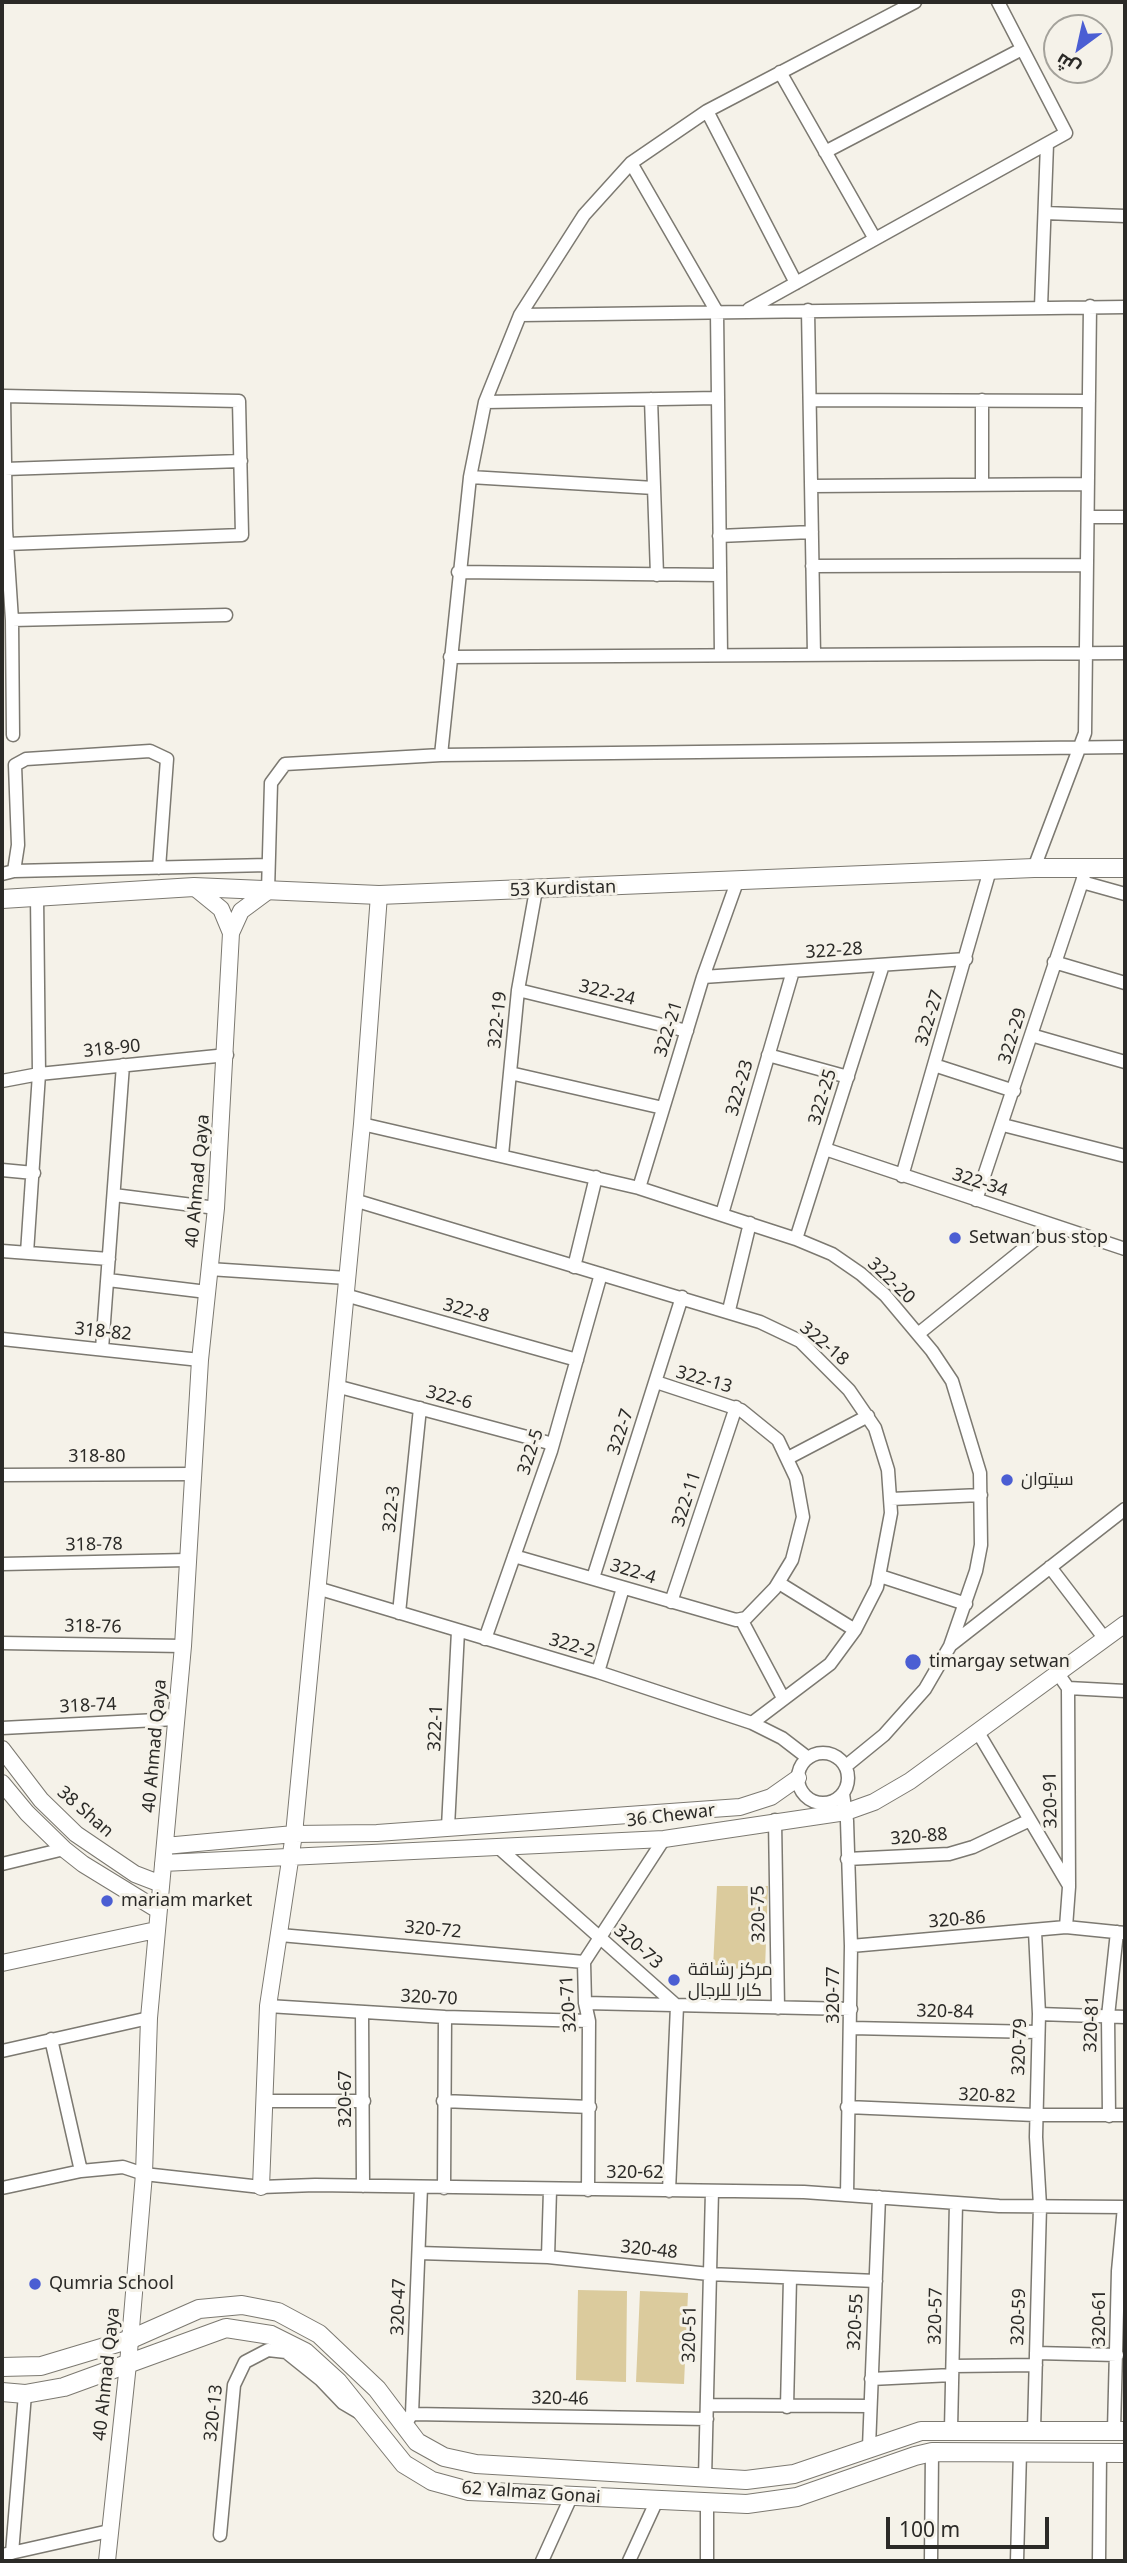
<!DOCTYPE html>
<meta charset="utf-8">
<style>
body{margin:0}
#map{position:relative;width:1127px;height:2563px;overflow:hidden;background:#f5f2e9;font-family:"Noto Sans",Cairo,sans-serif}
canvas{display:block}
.frame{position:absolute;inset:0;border:4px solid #2b2a27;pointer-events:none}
.north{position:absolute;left:1043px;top:14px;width:70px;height:70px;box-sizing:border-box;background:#f5f2e9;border:2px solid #a4a29b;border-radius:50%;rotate:213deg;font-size:19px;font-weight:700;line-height:28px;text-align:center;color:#2b2a27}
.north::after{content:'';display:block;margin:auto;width:24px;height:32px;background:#4b5ed3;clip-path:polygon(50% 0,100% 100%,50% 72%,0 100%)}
.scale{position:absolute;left:886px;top:2517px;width:163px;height:32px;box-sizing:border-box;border:4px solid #2b2a27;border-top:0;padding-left:9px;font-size:21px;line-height:24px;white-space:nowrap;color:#2b2a27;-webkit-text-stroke:5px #f5f2e9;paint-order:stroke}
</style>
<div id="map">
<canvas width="1127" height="2563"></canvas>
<div class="frame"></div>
<div class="north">ش</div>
<div class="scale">100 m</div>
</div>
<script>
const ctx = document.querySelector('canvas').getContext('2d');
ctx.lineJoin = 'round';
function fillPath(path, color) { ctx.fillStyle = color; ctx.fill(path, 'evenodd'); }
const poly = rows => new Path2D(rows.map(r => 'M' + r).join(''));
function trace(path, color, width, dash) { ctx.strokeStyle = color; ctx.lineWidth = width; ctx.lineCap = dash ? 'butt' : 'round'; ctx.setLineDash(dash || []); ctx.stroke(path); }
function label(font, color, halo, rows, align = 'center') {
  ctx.font = font + ' "Noto Sans",Cairo,sans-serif'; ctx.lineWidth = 6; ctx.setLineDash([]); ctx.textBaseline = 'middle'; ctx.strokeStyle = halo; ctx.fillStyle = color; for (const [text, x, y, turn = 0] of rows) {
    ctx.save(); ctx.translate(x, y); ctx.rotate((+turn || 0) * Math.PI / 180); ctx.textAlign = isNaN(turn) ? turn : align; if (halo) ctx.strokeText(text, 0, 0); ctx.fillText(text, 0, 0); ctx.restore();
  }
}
fillPath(poly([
 [717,1886,768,1886,765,1969,713,1968],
 [578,2290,627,2291,626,2382,576,2380],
 [640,2291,688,2293,684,2384,636,2382]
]), '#dbcb9d');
const minor = poly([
 [780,72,875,239],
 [707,111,796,283],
 [825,152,1022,49],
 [631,163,717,312,721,655],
 [1045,213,1125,216],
 [1041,307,1047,144],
 [749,309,1066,133,998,2],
 [808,310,814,655],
 [520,315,1125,307],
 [651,399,657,575],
 [810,400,1089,401],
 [982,400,982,485],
 [485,402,718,398],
 [5,469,241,461],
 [470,477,654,488],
 [811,486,1088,484],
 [1088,517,1125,517],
 [719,536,812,532],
 [7,544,242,535,239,401,4,396,6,529,12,620,13,735],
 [812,566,1087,565],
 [458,572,720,575],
 [12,620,226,615],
 [450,657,1125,653],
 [441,755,470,477,485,402,520,315,584,215,631,163,707,111,915,2],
 [1034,868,1085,733,1090,306],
 [14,871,268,865],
 [2,874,14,871,18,845,15,765,26,759,150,751,167,759,159,868],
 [1084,875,1082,882,1125,894],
 [268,891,271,783,285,764,441,755,1125,747],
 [1054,962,1125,983],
 [703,977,966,959],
 [518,990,687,1031],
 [1031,1035,1125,1062],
 [768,1055,848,1077],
 [934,1065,1014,1091],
 [510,1073,663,1108],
 [2,1081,39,1074,227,1055],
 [362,1124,639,1188,796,1239,832,1254,861,1274,885,1295,932,1351,952,1381,980,1473,981,1545,976,1571,950,1646,925,1689,884,1735,846,1766],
 [1003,1125,1125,1156],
 [825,1149,1125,1249],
 [502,1155,518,990,536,890],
 [2,1170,34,1173],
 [902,1176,990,870],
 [639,1188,703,977,737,882],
 [114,1195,216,1208],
 [354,1200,760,1322,800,1341,849,1390,875,1428,888,1470,891,1513,877,1587,855,1630,830,1664,752,1723],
 [976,1200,1082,882],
 [722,1214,793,971],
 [796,1239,883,965],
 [2,1251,109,1259],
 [27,1253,39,1074,37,896],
 [574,1267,596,1177],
 [209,1269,347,1278],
 [108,1280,207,1292],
 [345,1295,577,1360],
 [729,1310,750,1223],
 [918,1334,1052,1226],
 [2,1339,200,1360],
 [102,1349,123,1065],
 [336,1386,553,1444],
 [788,1458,868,1416],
 [2,1475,192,1474],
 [891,1499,981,1495],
 [514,1556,736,1620,746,1618,775,1588,792,1560,803,1517,796,1478,778,1440,741,1410,656,1382],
 [2,1564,187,1560],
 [1050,1567,1105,1639],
 [880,1576,966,1604],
 [593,1578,682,1297],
 [779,1583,855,1630],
 [317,1588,598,1672,752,1723,782,1738,808,1758],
 [671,1602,736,1407],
 [399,1613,420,1408],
 [741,1619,783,1698],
 [485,1639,551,1451,601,1274],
 [2,1643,183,1646],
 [952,1644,1125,1509],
 [598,1672,623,1588],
 [1059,1675,1068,1688,1069,1887,1066,1927],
 [1068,1688,1125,1691],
 [2,1728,176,1719],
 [979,1734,1068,1884],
 '798 1778a25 25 0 1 1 50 0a25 25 0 1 1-50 0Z',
 [843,1794,847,1821,851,1946,847,2195],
 [775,1820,778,2008],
 [448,1827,458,1631],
 [499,1848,677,2006,669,2191],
 [847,1859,949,1854,973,1847,1030,1820],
 [2,1864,64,1849],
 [280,1935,584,1962],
 [851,1946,1066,1927,1125,1933],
 [585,2003,851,2009],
 [268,2006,445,2017,589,2021],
 [362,2012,363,2186],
 [1039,2014,1125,2017],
 [851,2028,1038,2032],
 [51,2039,81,2171],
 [2,2051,149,2018],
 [265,2101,364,2101],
 [443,2101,590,2107],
 [847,2107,1035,2115,1125,2115],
 [1109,2116,1108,2016,1117,1932],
 [2,2188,81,2171,123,2167,144,2174,261,2187,315,2185,804,2192,999,2206,1125,2207],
 [444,2188,445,2017],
 [588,2190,589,2021,585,2003,584,1962,664,1839],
 [419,2253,548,2257,709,2274,876,2281],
 [548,2257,550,2190],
 [1036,2353,1117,2355],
 [953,2366,1036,2365],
 [871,2379,952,2375],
 [707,2405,870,2406],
 [787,2407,790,2278],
 [412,2414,707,2419],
 [408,2420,412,2414,421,2187],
 [951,2429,956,2203],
 [1034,2429,1040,2206,1036,2137,1039,2014,1035,1931],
 [1114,2430,1118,2271,1124,2207],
 [869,2447,879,2197],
 [705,2478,712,2191],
 [707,2502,707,2561],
 [220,2535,234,2385,245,2362,268,2350,286,2352,321,2380,343,2403,360,2413],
 [12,2553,25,2394],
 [2,2555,109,2531],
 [542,2561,571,2497],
 [629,2561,657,2500],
 [931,2561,932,2452],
 [1017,2561,1020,2452],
 [1099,2561,1100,2453]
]);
const tertiary = poly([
 [194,887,221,909,231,933],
 [2,1749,41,1800,76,1834,135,1874,161,1884],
 [2,1783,27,1813,64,1849,83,1864,158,1910],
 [165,1846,294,1834,377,1833,740,1807,771,1797,798,1778],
 [163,1863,664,1839,846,1812,874,1802,910,1781,1125,1624],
 [2,1963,156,1930],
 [261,2187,268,2006,294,1834,362,1124,379,895],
 [107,2561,128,2364,144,2174,149,2018,183,1646,200,1360,216,1208,231,933,241,911,268,891]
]);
const secondary = poly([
 [2,899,194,887,379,895,1034,868,1125,868],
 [2,2367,41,2366,131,2339,199,2309,242,2305,278,2312,319,2334,377,2389,417,2442,444,2457,476,2464,746,2480,794,2474,921,2431,1125,2431],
 [2,2392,25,2394,64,2387,226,2328,271,2335,305,2352,338,2382,404,2464,432,2481,469,2491,747,2504,797,2497,915,2456,932,2452,1125,2453]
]);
trace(minor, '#7c7971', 15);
trace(tertiary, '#7c7971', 18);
trace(secondary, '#7c7971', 20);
trace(minor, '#fff', 12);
trace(tertiary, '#fff', 16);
trace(secondary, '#fff', 18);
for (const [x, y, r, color] of [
 [955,1238,7,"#4b5ed3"],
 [1007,1480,7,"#4b5ed3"],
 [913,1662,9,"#4b5ed3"],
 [107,1901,7,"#4b5ed3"],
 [674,1980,7,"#4b5ed3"],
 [35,2284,7,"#4b5ed3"]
]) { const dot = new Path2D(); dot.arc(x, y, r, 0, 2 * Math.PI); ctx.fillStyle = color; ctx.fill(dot); trace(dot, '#f5f2e9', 2.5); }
label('18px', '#2b2a27', '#f5f2e9', [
 ["53 Kurdistan",563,889,-2],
 ["322-28",834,951,-4],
 ["322-24",607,993,14],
 ["322-27",930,1018,-73],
 ["322-19",498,1020,-84],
 ["322-21",669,1029,-73],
 ["322-29",1013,1036,-73],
 ["318-90",112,1049,-6],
 ["322-23",740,1088,-74],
 ["322-25",823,1097,-73],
 ["40 Ahmad Qaya",198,1181,-85],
 ["322-34",980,1183,18],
 ["322-20",891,1281,44],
 ["322-8",466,1311,16],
 ["318-82",103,1332,6],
 ["322-18",824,1344,40],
 ["322-13",704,1380,16],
 ["322-6",449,1398,15],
 ["322-7",621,1432,-72],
 ["322-5",531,1452,-72],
 ["318-80",97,1457],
 ["322-11",687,1499,-72],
 ["322-3",392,1509,-84],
 ["318-78",94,1545,-1],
 ["322-4",633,1572,17],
 ["318-76",93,1627,1],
 ["322-2",572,1646,16],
 ["318-74",88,1706,-3],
 ["322-1",436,1728,-87],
 ["40 Ahmad Qaya",155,1746,-85],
 ["320-91",1051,1800,-91],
 ["38 Shan",85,1812,41],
 ["36 Chewar",671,1816,-7],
 ["320-88",919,1837,-5],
 ["320-75",759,1914,-91],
 ["320-86",957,1920,-5],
 ["320-72",433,1930,5],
 ["320-73",638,1947,41],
 ["320-77",834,1995,-90],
 ["320-70",429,1998,3],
 ["320-71",569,2004,-94],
 ["320-84",945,2012,1],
 ["320-81",1092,2024,-88],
 ["320-79",1020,2047,-88],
 ["320-82",987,2096,2],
 ["320-67",346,2099,-90],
 ["320-62",635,2173],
 ["320-48",649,2250,6],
 ["320-47",399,2307,-88],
 ["320-57",936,2316,-89],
 ["320-59",1019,2317,-88],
 ["320-61",1100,2318,-90],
 ["320-55",856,2322,-87],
 ["320-51",690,2334,-89],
 ["40 Ahmad Qaya",107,2374,-84],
 ["320-46",560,2399,1],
 ["320-13",214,2413,-84],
 ["62 Yalmaz Gonai",531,2493,4]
]);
label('18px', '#2b2a27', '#f5f2e9', [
 ["Setwan bus stop",969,1238],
 ["سيتوان",1021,1480],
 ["timargay setwan",929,1662],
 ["mariam market",121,1901],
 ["مركز رشاقة",688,1970],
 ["كارا للرجال",688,1991],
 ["Qumria School",49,2284]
], 'left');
</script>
